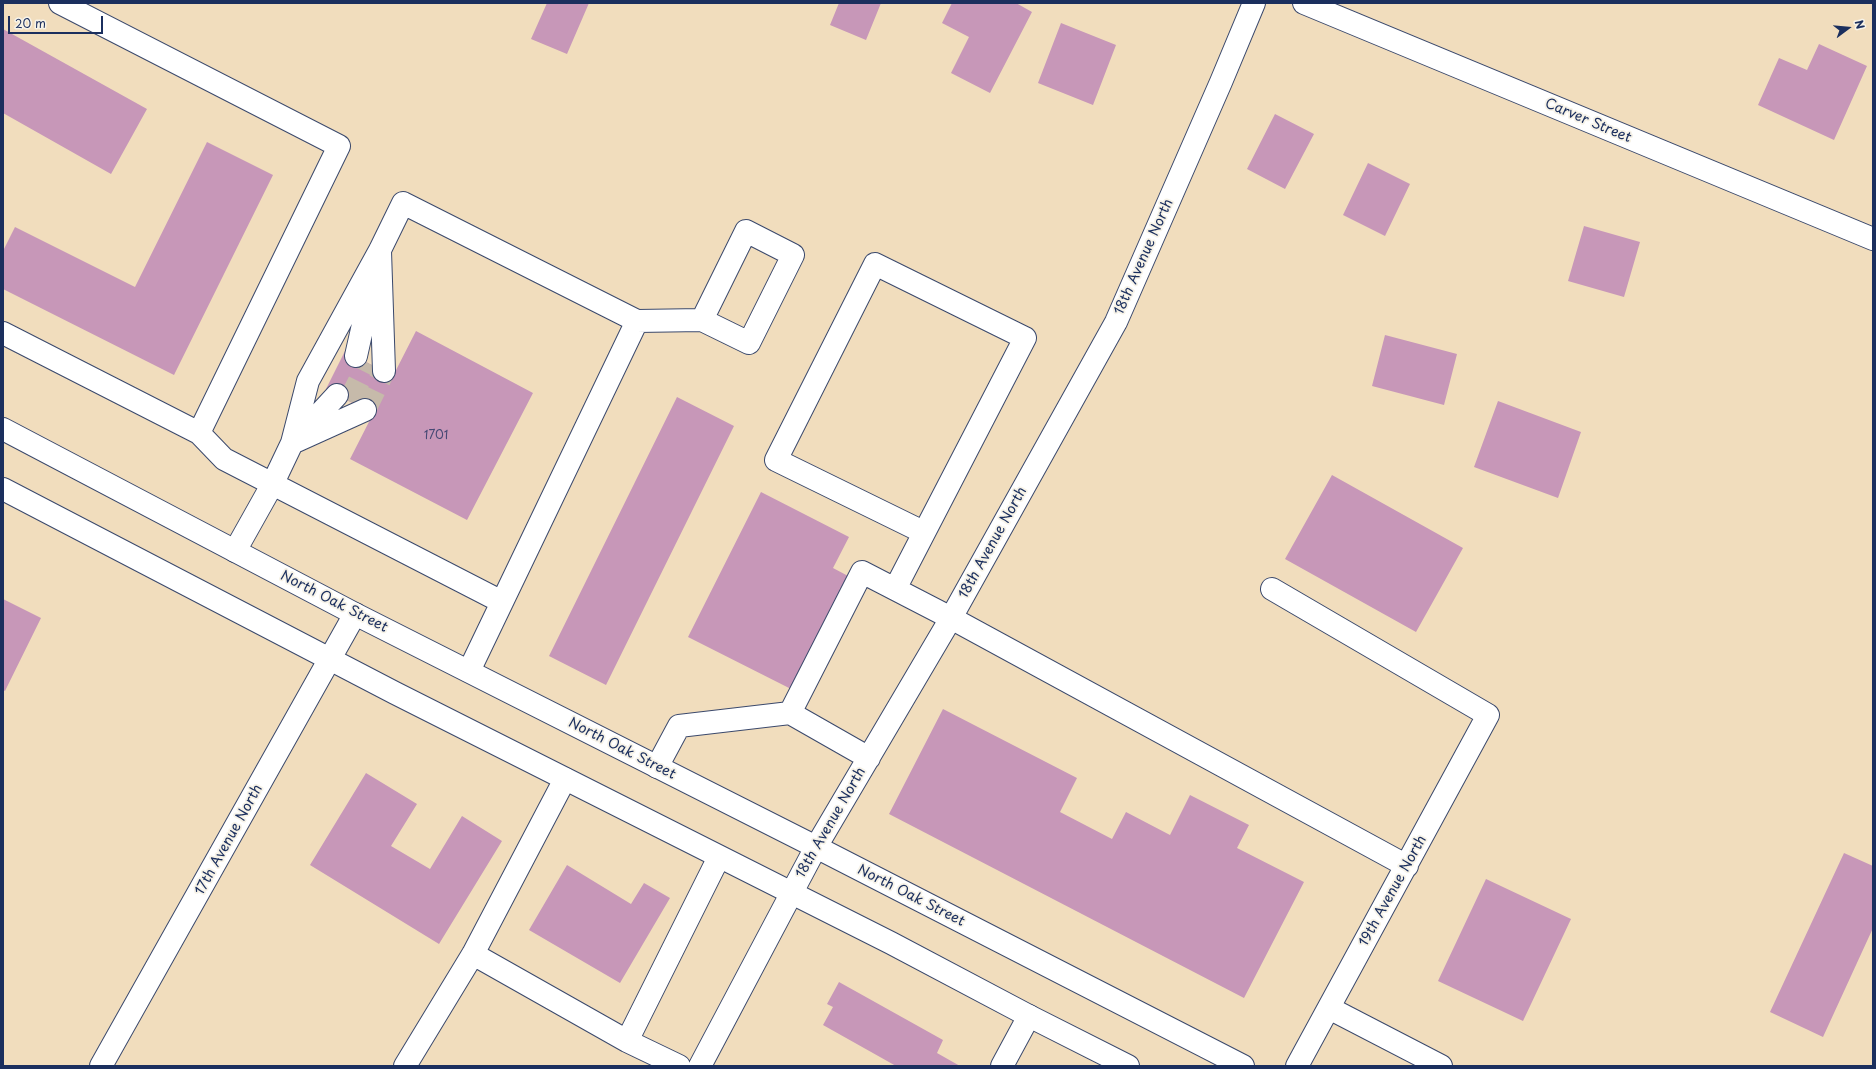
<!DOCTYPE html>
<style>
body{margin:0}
#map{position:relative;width:1876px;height:1069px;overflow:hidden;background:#f1ddbd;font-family:"Playpen Sans",sans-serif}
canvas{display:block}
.frame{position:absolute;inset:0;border:4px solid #1b2f5e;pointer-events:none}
.north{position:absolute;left:1828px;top:8px;width:40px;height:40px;-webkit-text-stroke:3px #f7f3e8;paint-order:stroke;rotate:74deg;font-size:11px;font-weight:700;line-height:16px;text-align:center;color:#1b2f5e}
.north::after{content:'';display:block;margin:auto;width:14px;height:18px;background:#1b2f5e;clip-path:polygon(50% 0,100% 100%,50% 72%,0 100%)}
.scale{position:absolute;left:8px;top:16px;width:95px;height:18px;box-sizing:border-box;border:2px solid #1b2f5e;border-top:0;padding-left:5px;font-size:12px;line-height:14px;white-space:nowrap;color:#1b2f5e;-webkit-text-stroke:3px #f7f3e8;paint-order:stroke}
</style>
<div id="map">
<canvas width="1876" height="1069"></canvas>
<div class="frame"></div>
<div class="north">N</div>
<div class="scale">20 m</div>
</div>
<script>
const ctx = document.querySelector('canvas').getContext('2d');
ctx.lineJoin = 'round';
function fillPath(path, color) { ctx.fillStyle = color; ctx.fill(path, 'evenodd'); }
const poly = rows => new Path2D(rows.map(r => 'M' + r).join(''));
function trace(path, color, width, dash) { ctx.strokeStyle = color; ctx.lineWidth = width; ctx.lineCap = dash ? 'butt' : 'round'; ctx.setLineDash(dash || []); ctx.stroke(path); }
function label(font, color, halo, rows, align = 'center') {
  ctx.font = font + ' "Playpen Sans",sans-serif'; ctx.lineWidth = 3.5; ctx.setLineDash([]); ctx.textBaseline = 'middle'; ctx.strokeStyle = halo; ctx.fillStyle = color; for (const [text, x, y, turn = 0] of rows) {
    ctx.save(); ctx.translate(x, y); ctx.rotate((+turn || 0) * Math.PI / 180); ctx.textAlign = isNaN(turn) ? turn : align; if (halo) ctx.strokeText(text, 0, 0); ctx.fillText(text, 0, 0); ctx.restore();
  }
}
fillPath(poly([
 [547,3,589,3,567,54,531,39],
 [839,3,881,3,866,40,830,25],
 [952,3,1016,3,1032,12,990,93,951,73,969,37,942,23],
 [1061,23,1116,45,1093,105,1038,83],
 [3,29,147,109,111,174,3,113],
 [1819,44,1867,66,1834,140,1758,105,1779,58,1807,70],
 [1275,114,1314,134,1285,189,1247,169],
 [207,142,273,175,174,375,3,289,3,251,15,227,135,287],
 [1368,163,1410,184,1385,236,1343,215],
 [1584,226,1640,242,1624,297,1568,281],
 [416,331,533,393,467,520,350,459,373,414,326,389,345,351,393,376],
 [1385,335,1457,354,1444,405,1372,386],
 [677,397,734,426,606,685,549,656],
 [1498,401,1581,432,1558,498,1474,467],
 [1332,475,1463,548,1416,632,1285,559],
 [761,492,849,537,833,568,850,577,793,690,688,637],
 [3,599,41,618,5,691,3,690],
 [943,709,1077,778,1060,812,1112,839,1126,812,1170,835,1190,795,1249,825,1237,848,1304,882,1244,998,889,814],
 [366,773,417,804,391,846,430,869,462,816,502,841,439,944,310,865],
 [1844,853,1873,866,1873,928,1823,1037,1770,1012],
 [567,865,631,904,644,883,670,898,620,983,529,930],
 [1486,879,1571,919,1523,1021,1438,981],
 [839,982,943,1040,937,1053,960,1066,896,1066,823,1025,833,1007,827,1004]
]), '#c797b8');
trace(poly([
 [349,401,368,363],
 [365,410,384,371]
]), '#c6baaa', 22, [22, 11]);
const minor = poly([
 [1304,3,1873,239],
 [380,251,384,371],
 [3,333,199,433,339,146,60,3],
 [356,356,373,280],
 [199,433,224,459,502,602],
 [300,435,337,395],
 [292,443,365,410],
 [235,551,272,485,292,443,308,381,380,250,403,203,637,321,702,320,749,343,793,255,746,231,702,320],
 [895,589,1025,338,875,264,776,460,923,532],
 [1272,589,1488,715,1297,1066],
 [469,671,637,321],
 [790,713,862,572,951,618,1407,866],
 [657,767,679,726,790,713,869,758],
 [473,954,627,1041,679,1066],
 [1329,1008,1441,1066],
 [627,1041,719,857],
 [101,1066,355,614],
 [405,1066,473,954,565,779],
 [700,1066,816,847,951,618,1116,322,1221,82,1254,3],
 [1002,1066,1029,1016]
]);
const major = poly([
 [3,429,355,614,816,847,1243,1066],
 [3,489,395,693,891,943,1029,1016,1128,1066]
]);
trace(minor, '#3b496c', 24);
trace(major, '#3b496c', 24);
trace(minor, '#fff', 22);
trace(major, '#fff', 22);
label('12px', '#464974', null, [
 ["1701",436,436]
]);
label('14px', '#1b2f5e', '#f7f3e8', [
 ["Carver Street",1588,121,23],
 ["18th Avenue North",1144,257,-66],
 ["18th Avenue North",993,543,-61],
 ["North Oak Street",334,602,27],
 ["North Oak Street",622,749,27],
 ["18th Avenue North",831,823,-60],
 ["17th Avenue North",229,840,-61],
 ["19th Avenue North",1393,891,-61],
 ["North Oak Street",911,896,27]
]);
</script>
